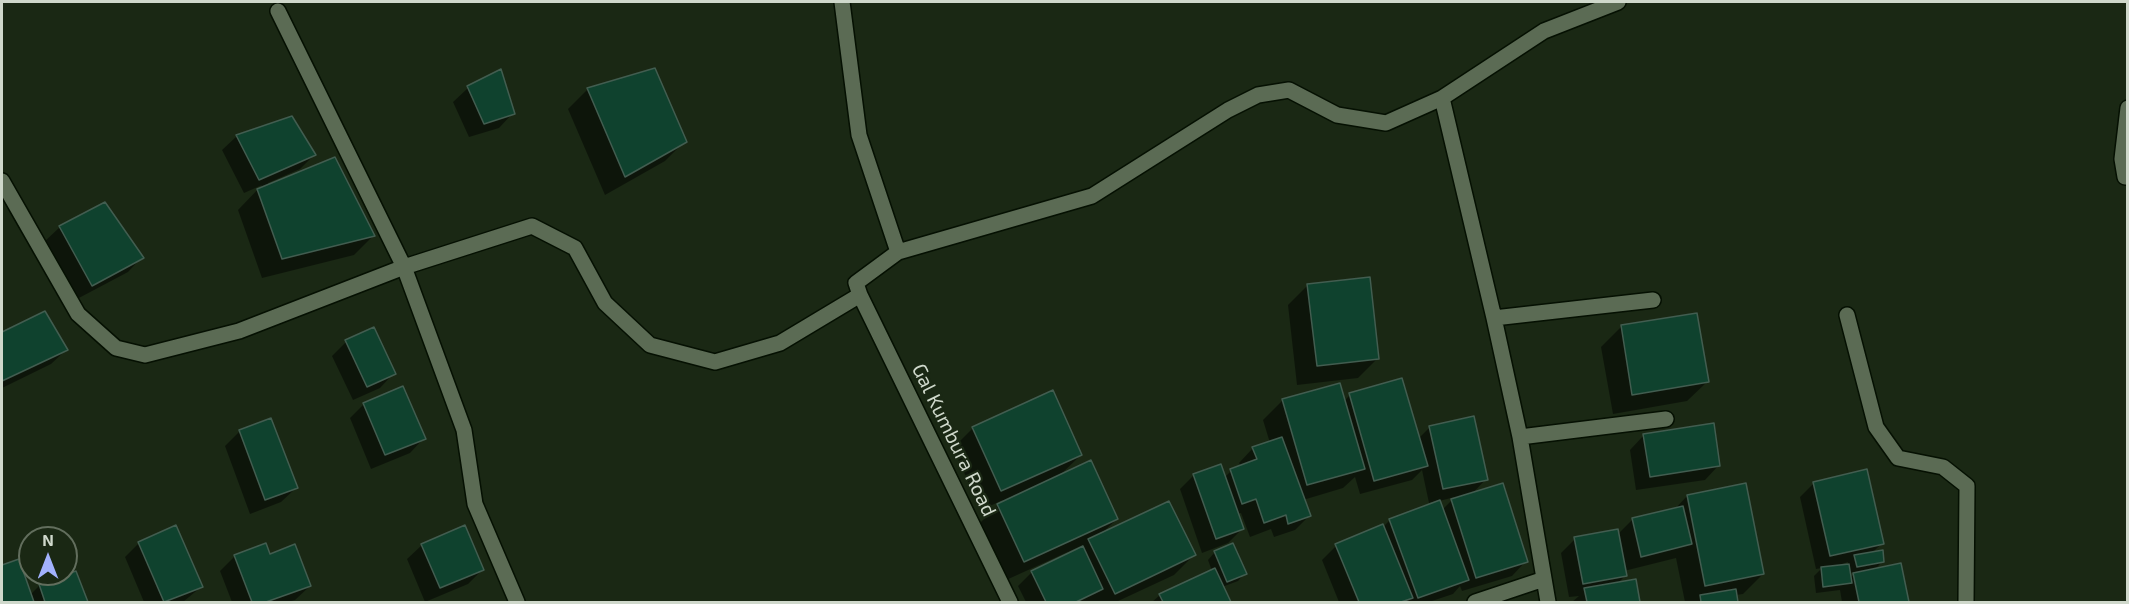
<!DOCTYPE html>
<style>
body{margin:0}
#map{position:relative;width:2129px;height:604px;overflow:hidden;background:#1a2814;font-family:"Exo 2",sans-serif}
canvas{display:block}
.frame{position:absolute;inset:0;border:3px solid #cfd8cb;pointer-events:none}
.north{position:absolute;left:18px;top:526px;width:60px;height:60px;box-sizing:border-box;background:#1a2814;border:2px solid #626e5d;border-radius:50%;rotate:0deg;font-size:16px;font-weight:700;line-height:24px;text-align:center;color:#cfd8cb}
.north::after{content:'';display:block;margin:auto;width:21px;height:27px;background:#a2b2fd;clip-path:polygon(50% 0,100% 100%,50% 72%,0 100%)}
</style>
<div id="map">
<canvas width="2129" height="604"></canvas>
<div class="frame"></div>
<div class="north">N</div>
</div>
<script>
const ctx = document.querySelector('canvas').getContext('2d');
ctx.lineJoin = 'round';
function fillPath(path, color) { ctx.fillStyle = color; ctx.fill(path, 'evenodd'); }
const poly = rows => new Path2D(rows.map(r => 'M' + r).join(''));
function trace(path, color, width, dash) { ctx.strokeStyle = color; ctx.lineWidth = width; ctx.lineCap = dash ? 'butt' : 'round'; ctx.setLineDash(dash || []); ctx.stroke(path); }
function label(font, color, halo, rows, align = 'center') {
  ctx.font = font + ' "Exo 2",sans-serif'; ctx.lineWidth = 4.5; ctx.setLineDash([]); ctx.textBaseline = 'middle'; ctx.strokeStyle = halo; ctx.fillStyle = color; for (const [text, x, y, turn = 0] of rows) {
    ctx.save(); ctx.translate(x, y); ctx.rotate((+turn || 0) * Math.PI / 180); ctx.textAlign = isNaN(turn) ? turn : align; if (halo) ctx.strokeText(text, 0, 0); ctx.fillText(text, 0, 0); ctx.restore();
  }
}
fillPath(poly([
 [468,88,513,113,499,128,469,137,453,102],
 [588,89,685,141,665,161,605,195,568,109],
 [237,136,314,155,300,169,268,183,269,186,373,236,354,255,262,278,238,210,262,185,244,193,222,150],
 [104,203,142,257,128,272,77,299,45,241,60,227],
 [1308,285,1378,358,1358,378,1297,385,1288,305],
 [44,313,66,350,51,364,2,388,2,334],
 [1695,314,1707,382,1687,401,1613,414,1601,347,1621,327],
 [346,342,394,373,380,388,353,400,332,356],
 [1350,395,1418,439,1430,427,1486,479,1472,494,1526,561,1512,576,1462,591,1460,586,1453,594,1429,602,1339,602,1322,560,1336,546,1383,527,1390,520,1437,503,1436,501,1429,503,1422,470,1412,480,1360,494,1355,477,1343,488,1303,500,1309,516,1295,530,1274,537,1271,529,1250,537,1241,513,1237,514,1242,529,1228,543,1202,553,1180,489,1194,475,1224,478,1231,471,1241,467,1239,463,1253,448,1270,443,1263,420,1283,400,1344,401],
 [1455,497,1442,510,1439,501],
 [364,404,424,438,410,453,371,469,350,418],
 [271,420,296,488,281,502,250,514,225,446,239,432],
 [973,428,1081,455,1058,477,1117,519,1100,535,1194,555,1174,575,1116,602,1026,602,1018,586,1032,572,1084,547,1083,545,1004,581,978,525,1003,500,981,510,953,448],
 [1644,435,1719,465,1705,480,1636,490,1630,450],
 [1814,483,1882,543,1872,553,1883,561,1874,570,1900,564,1908,602,1842,602,1840,590,1816,593,1814,576,1822,568,1816,569,1800,497],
 [1848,562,1848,565,1839,567,1839,565],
 [1856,572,1849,579,1849,573],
 [1687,496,1763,574,1743,594,1736,595,1737,602,1685,602,1676,558,1624,571,1625,576,1617,584,1634,581,1639,602,1572,602,1579,596,1569,597,1561,553,1575,539,1618,534,1632,520,1674,510],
 [139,543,201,587,183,602,144,602,125,557],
 [265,545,269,556,310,586,295,600,288,602,232,602,220,571,234,557],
 [422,545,482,570,468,584,425,602,407,559],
 [1215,552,1245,573,1238,581,1222,587,1230,602,1152,602,1160,595,1212,571,1208,560],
 [18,561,30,595,40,585,76,572,86,602,2,602,2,567]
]), '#0007');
const building = poly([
 [655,68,687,142,625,177,587,88,655,68],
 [501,69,515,114,484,124,467,86,501,69],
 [292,116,316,155,259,180,236,135,292,116],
 [335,157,375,236,282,259,257,189,335,157],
 [105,202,144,258,92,286,59,226,105,202],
 [1370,277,1379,359,1317,366,1307,284,1370,277],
 [45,311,68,350,2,381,2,332,45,311],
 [1697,313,1709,382,1632,395,1621,325,1697,313],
 [374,327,396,374,367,387,345,340,374,327],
 [1402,378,1428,466,1374,481,1349,393,1402,378],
 [1340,383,1365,469,1307,485,1282,399,1340,383],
 [403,386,426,439,385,455,363,403,403,386],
 [1053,390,1082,455,1001,491,972,427,1053,390],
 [1474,416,1488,480,1443,489,1429,426,1474,416],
 [271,418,298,488,265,500,239,430,271,418],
 [1714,423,1720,466,1650,477,1643,434,1714,423],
 [1282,437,1311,516,1288,524,1286,515,1264,523,1256,499,1242,504,1230,469,1257,459,1252,447,1282,437],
 [1091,460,1118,519,1024,562,997,504,1091,460],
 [1221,464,1244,529,1216,539,1193,474,1221,464],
 [1867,469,1884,544,1830,556,1813,482,1867,469],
 [1503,483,1528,562,1476,578,1451,499,1503,483],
 [1746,483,1764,574,1705,586,1687,495,1746,483],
 [1440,500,1469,580,1418,598,1389,519,1440,500],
 [1169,501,1196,555,1115,594,1088,539,1169,501],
 [1683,506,1692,544,1641,557,1632,518,1683,506],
 [1383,524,1413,598,1401,602,1359,602,1335,544,1383,524],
 [176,525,203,587,164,602,138,542,176,525],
 [465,525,484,570,440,588,421,544,465,525],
 [1618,529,1627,576,1583,584,1574,537,1618,529],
 [266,543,270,554,295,544,311,586,266,602,252,602,234,555,266,543],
 [1233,543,1247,574,1227,582,1214,551,1233,543],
 [1083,546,1103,589,1076,602,1046,602,1031,571,1083,546],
 [1883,550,1884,562,1857,567,1854,555,1883,550],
 [19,559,34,602,2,602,2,565,19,559],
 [1901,563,1909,602,1859,602,1853,573,1901,563],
 [1849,564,1852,583,1823,587,1821,567,1849,564],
 [1215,568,1231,602,1163,602,1159,594,1215,568],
 [76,571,88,602,45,602,39,584,76,571],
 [1636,579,1640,602,1587,602,1584,588,1636,579],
 [1736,589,1738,602,1701,602,1700,595,1736,589]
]);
fillPath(building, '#0f422e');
trace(building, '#425d50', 1.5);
const minor = poly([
 [842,2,859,135,898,252],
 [278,11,404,267,464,430,475,504,517,602],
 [1442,98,1544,31,1618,2],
 [2128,108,2122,159,2125,177,2128,177],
 [2,181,78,314,116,348,145,355,239,331,404,267,532,226,575,248,605,303,650,345,715,362,780,343,860,295],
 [1847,315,1876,427,1898,458,1943,467,1967,486,1966,602],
 [1494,318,1653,300],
 [1520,437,1666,419],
 [1010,602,860,295,856,283,898,252,1092,196,1228,110,1258,95,1289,90,1337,115,1386,123,1442,98,1494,318,1520,437,1548,602],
 [1475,602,1544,579]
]);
trace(minor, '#051002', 18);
trace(minor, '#5b6b54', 15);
label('20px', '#cfd8cb', '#1a2814', [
 ["Gal Kumbura Road",954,440,64]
]);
</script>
